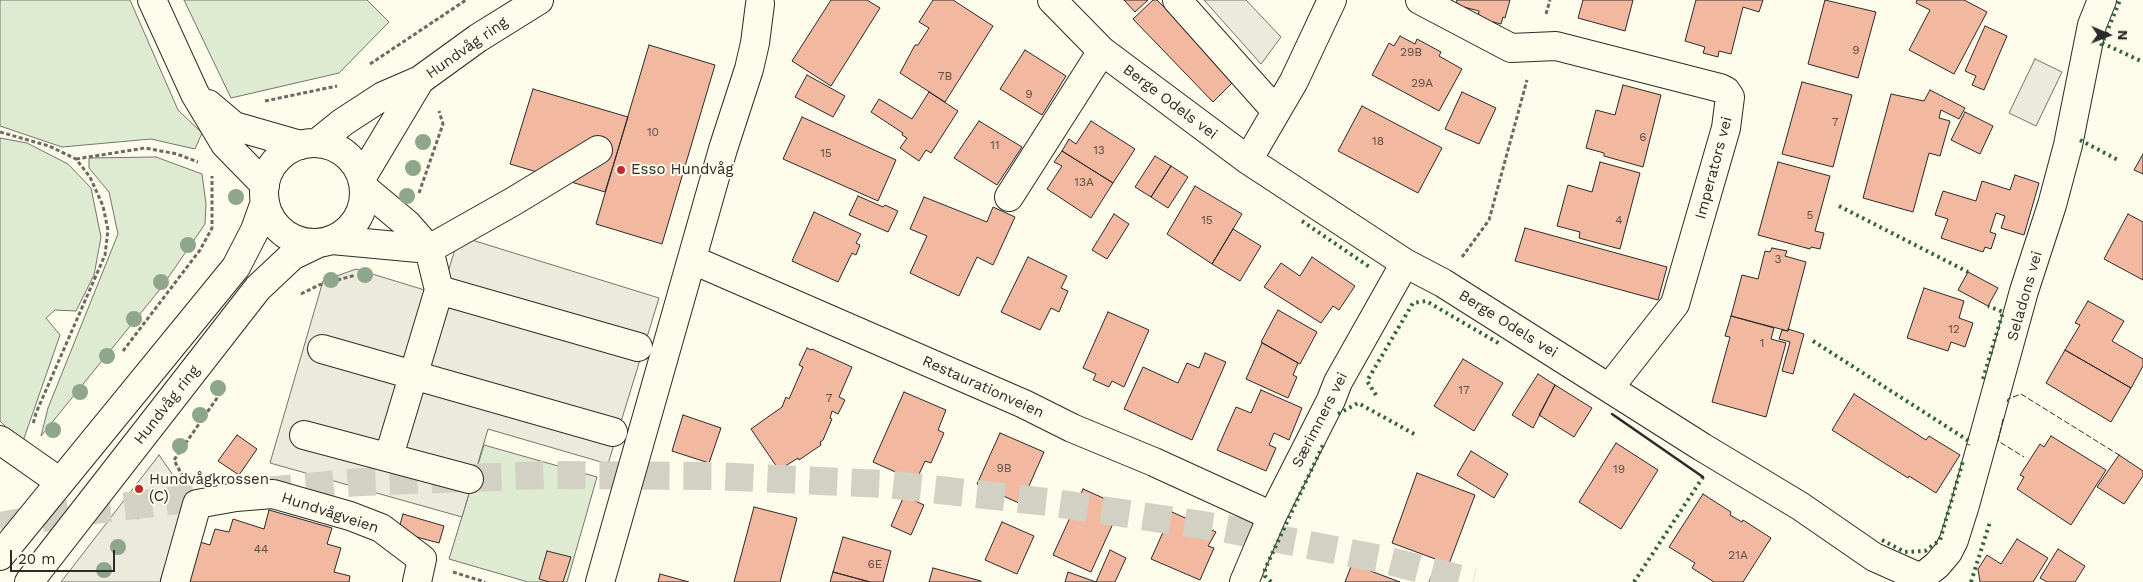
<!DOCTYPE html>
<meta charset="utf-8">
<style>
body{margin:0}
#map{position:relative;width:2143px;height:582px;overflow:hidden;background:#fdfbea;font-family:"Work Sans",sans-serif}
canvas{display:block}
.north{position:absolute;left:2083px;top:10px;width:50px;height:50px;-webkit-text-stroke:4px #fdfbea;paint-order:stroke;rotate:91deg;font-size:14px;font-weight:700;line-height:20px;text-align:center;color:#2b2b2b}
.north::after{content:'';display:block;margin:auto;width:18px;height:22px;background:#2b2b2b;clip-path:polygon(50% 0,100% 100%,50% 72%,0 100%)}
.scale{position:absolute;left:10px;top:550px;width:105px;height:22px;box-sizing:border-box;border:2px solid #2b2b2b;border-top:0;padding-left:6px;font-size:15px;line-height:18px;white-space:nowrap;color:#2b2b2b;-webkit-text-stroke:4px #fdfbea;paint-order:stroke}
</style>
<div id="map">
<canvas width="2143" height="582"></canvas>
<div class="north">N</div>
<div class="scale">20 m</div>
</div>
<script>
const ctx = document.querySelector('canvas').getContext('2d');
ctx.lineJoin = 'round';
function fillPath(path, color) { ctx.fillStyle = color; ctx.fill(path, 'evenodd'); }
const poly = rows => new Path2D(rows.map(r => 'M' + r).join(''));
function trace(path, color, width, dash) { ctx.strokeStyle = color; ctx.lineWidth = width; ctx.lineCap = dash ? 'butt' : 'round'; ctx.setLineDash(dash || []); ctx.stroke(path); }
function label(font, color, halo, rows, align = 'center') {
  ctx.font = font + ' "Work Sans",sans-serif'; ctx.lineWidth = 4; ctx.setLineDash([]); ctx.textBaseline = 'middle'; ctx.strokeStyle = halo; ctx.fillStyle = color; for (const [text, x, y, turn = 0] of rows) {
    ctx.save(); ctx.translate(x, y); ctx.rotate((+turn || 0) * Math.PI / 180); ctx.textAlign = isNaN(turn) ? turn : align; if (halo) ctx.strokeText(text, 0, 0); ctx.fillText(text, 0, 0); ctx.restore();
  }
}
const green = poly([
 [0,0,130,0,178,110,202,133,195,149,151,139,62,147,0,126,0,0],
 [184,0,367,0,389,22,339,73,231,98,184,0],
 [0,138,27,143,68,164,91,188,101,237,94,275,76,311,55,310,46,318,60,335,22,444,0,421,0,138],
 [156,157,202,174,206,204,205,224,161,288,41,436,48,408,118,234,109,192,89,168,89,158,156,157],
 [484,445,597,477,567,582,528,582,449,559,484,445]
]);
fillPath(green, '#deebd1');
trace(green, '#74746e', 1);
const parking = poly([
 [1204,0,1246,0,1281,37,1261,64,1204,0],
 [2035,59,2062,72,2036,126,2009,113,2035,59],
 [459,236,659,298,608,464,488,429,462,517,270,463,323,281,356,269,441,295,459,236],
 [159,455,187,495,160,582,61,582,159,455]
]);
fillPath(parking, '#eceadb');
trace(parking, '#74746e', 1);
const building = poly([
 [831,0,867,0,880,8,831,86,792,61,831,0],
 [933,0,953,0,993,26,945,102,900,73,915,45,918,45,929,28,919,22,933,0],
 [1124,0,1148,0,1135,12,1124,0],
 [1153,0,1157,0,1235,80,1213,102,1133,19,1153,0],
 [1457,0,1510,0,1505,18,1503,17,1501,24,1478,18,1479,11,1456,5,1457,0],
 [1583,0,1633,0,1625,31,1578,18,1583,0],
 [1696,0,1763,0,1759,12,1743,7,1731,54,1719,51,1718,57,1703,53,1705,47,1685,41,1696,0],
 [1825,0,1876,12,1858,78,1808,64,1825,0],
 [1917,0,1964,0,1987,12,1954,74,1909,50,1930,10,1916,3,1917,0],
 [1985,26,2007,36,1984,90,1972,85,1976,76,1965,71,1985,26],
 [1400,36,1415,44,1417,39,1441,52,1439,56,1462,69,1439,111,1372,75,1389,43,1394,46,1400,36],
 [649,45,715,65,662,244,596,224,649,45],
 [1025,50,1066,76,1042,115,1000,89,1025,50],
 [807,75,845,96,833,117,795,97,807,75],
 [1802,82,1852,95,1833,167,1782,154,1802,82],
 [1623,85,1661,95,1643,167,1604,156,1604,153,1586,148,1596,110,1615,115,1623,85],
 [533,89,628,117,605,192,510,164,533,89],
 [1930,90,1965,108,1959,119,1941,110,1939,118,1950,121,1940,156,1929,153,1913,212,1863,198,1891,94,1924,101,1930,90],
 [929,92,958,111,931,153,926,150,919,161,900,148,907,138,902,135,903,133,871,112,879,99,912,119,929,92],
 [1462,92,1496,108,1479,144,1445,129,1462,92],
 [1362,106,1442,148,1418,193,1338,151,1362,106],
 [1965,112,1993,126,1980,154,1951,140,1965,112],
 [802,117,896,160,878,201,783,159,802,117],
 [979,121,1022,147,997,185,954,158,979,121],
 [1091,121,1135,149,1113,183,1062,151,1069,139,1076,144,1091,121],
 [1062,151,1113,183,1091,218,1047,189,1062,166,1054,162,1062,151],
 [2143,154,2143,174,2134,170,2143,154],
 [1155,156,1171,166,1151,197,1135,187,1155,156],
 [1600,162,1640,173,1620,249,1579,238,1580,232,1557,226,1568,185,1592,192,1600,162],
 [1778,162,1830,176,1815,231,1824,233,1820,249,1811,247,1810,249,1758,235,1778,162],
 [1171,166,1188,177,1168,208,1151,197,1171,166],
 [2015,175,2039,183,2024,235,2001,228,2005,216,1996,213,1990,232,1996,234,1991,249,1985,247,1983,252,1941,238,1948,219,1935,215,1943,191,1976,201,1982,181,2010,190,2015,175],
 [1195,186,1242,214,1212,264,1167,234,1195,186],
 [858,196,883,207,885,205,898,211,888,232,849,215,858,196],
 [924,197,987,222,993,207,1015,217,993,265,977,257,959,296,910,273,927,236,910,229,924,197],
 [814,212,861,234,856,243,860,245,856,255,852,253,838,282,792,261,814,212],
 [1114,214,1129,224,1107,259,1092,250,1114,214],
 [2128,214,2143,222,2143,280,2104,259,2128,214],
 [1525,228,1667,267,1658,300,1515,261,1525,228],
 [1233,229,1261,246,1240,281,1212,264,1233,229],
 [1772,248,1787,251,1785,256,1806,262,1788,331,1731,316,1742,275,1758,279,1765,251,1770,252,1772,248],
 [1028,257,1067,276,1061,288,1068,291,1059,312,1051,308,1040,330,1001,312,1028,257],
 [1312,257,1355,286,1339,310,1333,306,1321,323,1264,287,1281,263,1300,276,1312,257],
 [1968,272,1998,288,1988,306,1958,290,1968,272],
 [1924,288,1964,301,1959,318,1973,323,1965,347,1951,342,1948,351,1907,338,1924,288],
 [2088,301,2124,321,2112,341,2143,359,2143,366,2131,388,2065,350,2080,325,2075,323,2088,301],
 [1278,310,1317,332,1300,364,1261,342,1278,310],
 [1108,312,1149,330,1124,387,1112,381,1109,387,1093,380,1096,374,1083,368,1108,312],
 [1731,316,1774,328,1771,339,1786,343,1766,417,1712,402,1730,337,1725,336,1731,316],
 [1788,329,1804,334,1793,374,1782,371,1790,342,1779,339,1782,330,1788,331,1788,329],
 [1262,343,1298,363,1293,375,1297,377,1288,398,1246,379,1262,343],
 [807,348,811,350,812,349,852,367,839,397,845,400,838,414,832,411,830,418,832,419,823,440,820,442,821,445,799,460,798,458,779,470,751,429,782,407,786,397,789,399,803,367,799,365,807,348],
 [2065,350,2131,388,2111,422,2046,383,2065,350],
 [1205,353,1226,362,1192,440,1124,409,1143,367,1178,383,1187,363,1199,368,1205,353],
 [1463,359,1503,383,1474,431,1434,406,1463,359],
 [1538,374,1555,385,1533,428,1512,415,1538,374],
 [1555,385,1592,408,1574,437,1539,415,1555,385],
 [1261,390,1302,408,1289,440,1274,433,1269,445,1276,448,1266,471,1217,450,1236,407,1251,413,1261,390],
 [904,392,946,410,938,430,944,433,931,463,925,461,916,481,873,462,904,392],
 [1854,394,1926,440,1929,436,1960,455,1936,493,1909,476,1908,478,1832,430,1854,394],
 [683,415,721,428,709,463,672,451,683,415],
 [1000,433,1044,452,1021,504,977,484,1000,433],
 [237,435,257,449,239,475,218,461,237,435],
 [2051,436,2106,470,2071,525,2017,489,2024,477,2020,475,2040,444,2044,447,2051,436],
 [1616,443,1658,470,1621,529,1579,502,1616,443],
 [1471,451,1508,474,1494,498,1457,475,1471,451],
 [2119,455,2143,471,2143,476,2124,504,2097,487,2119,455],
 [1417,473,1475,495,1449,564,1392,543,1417,473],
 [153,488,159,492,138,519,132,515,153,488],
 [1083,489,1121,506,1091,572,1053,555,1083,489],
 [1703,494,1731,512,1730,515,1742,522,1743,520,1771,538,1743,582,1714,582,1692,568,1695,563,1669,547,1703,494],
 [904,496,924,505,911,535,891,526,904,496],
 [754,507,797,518,780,582,734,582,754,507],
 [269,510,332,528,327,544,341,548,334,572,350,576,349,582,181,582,193,540,210,545,215,529,229,532,233,519,264,529,269,510],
 [1172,512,1216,532,1208,546,1214,548,1200,580,1151,559,1172,512],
 [403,514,444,526,439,543,398,532,403,514],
 [1002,522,1034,536,1017,574,985,560,1002,522],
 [843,537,891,551,883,582,870,582,833,572,843,537],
 [2017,539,2048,558,2033,582,1980,582,1978,569,1987,555,2001,564,2017,539],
 [2058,549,2085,566,2075,582,2047,582,2040,578,2058,549],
 [1110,550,1126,558,1115,582,1065,582,1068,572,1096,582,1110,550],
 [547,551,571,557,563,582,549,582,539,579,547,551],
 [1352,564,1400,582,1345,582,1352,564],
 [933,568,981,581,981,582,929,582,933,568],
 [833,572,870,582,830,582,833,572],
 [660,574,689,582,658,582,660,574],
 [1431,577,1440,580,1441,578,1451,582,1429,582,1431,577]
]);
fillPath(building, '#f2b8a0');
trace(building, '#2b2b2b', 1);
trace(poly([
 [264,491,360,482,545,475,713,476,885,484,1048,502,1222,528,1381,559,1473,582],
 [0,526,77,512,221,495]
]), '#d3d1c4', 28, [28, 14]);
const minor = poly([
 [152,0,195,94,225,144,265,185],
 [1052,0,1102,51,1248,160,1405,263,1443,283,1702,447,1800,506,1874,557,1921,578,1923,582],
 [1177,0,1276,111],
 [1420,0,1511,48,1556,46,1720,88,1726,91,1730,97,1726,128,1675,304,1609,388],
 [208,104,234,126,300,145],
 [1248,160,1294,81,1332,0],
 [364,188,407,224,429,249,439,290,389,456],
 [1009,197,1102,51],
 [332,240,429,249,514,201,598,150],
 [693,260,1024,404,1072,428,1154,462,1272,516],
 [439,290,638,347],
 [322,349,613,432],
 [304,435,469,479],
 [0,440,60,482],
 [1921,578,1937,565,1948,552,1954,540,1965,505,2024,291,2052,205,2068,145,2092,25,2102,0],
 [175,582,197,504,236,497,273,494,350,516,381,528,422,559,417,582],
 [600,582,723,149,749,69,755,43,760,4],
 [1244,582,1272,516,1331,400,1338,382,1405,263]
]);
const major = poly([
 [317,143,343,122,383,96,420,80,478,38,539,0],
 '264 193a50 50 0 1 1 100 0a50 50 0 1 1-100 0Z',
 [362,177,420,80],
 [0,556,236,267,255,230,265,202],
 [29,582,258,288,292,256,319,243]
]);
trace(minor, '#2b2b2b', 30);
trace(major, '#2b2b2b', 30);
trace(poly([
 [1546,14,1550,0],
 [370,64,466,0],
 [265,101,337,86],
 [0,132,49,146,76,159,90,177,103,206,108,230,105,255,36,413,33,424],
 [76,159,145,148,177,154,198,162],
 [419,193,443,124,439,111],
 [1462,257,1489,220,1527,80],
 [301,294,319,285,356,275],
 [123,351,200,250,212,228,212,176],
 [183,477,174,460,224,388],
 [453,572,485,582]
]), '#6a6964', 3, [4, 2.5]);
trace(minor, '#fdfbea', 28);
trace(major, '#fdfbea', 28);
trace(poly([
 [2102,43,2143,62],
 [2101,46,2120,0],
 [2080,140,2118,160],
 [1839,206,1968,272],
 [1302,221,1371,268],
 [1813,341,1969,441,1968,445],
 [1983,379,2003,312,1988,306],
 [1376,395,1367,381,1413,303,1426,301,1500,344],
 [1338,414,1358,403,1416,435],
 [1882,540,1905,552,1925,551,1940,540,1963,461],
 [1271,582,1265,576,1265,569,1323,445],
 [1634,582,1703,477],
 [1971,582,1990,522]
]), '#34623c', 4, [2.5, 4]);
trace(poly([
 [2007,402,2008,399,2021,394,2119,455],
 [2003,419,1998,441,2024,457]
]), '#2b2b2b', 1, [6, 2.5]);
trace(poly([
 [1612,414,1703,477]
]), '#2b2b2b', 2.5);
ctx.fillStyle = '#8ea78a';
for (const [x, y] of [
 [423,142],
 [413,168],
 [407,196],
 [236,197],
 [188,245],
 [365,275],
 [331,280],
 [161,282],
 [134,319],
 [107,356],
 [218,388],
 [80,392],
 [200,415],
 [53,430],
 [180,446],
 [118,547],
 [104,570]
]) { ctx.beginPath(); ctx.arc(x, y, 8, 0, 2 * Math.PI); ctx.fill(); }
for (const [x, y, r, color] of [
 [621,170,5,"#c62828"],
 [139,489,5,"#c62828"]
]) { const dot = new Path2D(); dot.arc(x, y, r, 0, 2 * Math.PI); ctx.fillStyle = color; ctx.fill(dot); trace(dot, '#fdfbea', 2); }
label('12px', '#5d4e48', null, [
 ["9",1856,50],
 ["29B",1411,52],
 ["7B",945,76],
 ["29A",1422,83],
 ["9",1029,94],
 ["7",1835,122],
 ["10",653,132],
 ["6",1643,137],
 ["18",1378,141],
 ["11",995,145],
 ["13",1099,150],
 ["15",826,153],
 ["13A",1084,182],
 ["5",1810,215],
 ["15",1207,220],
 ["4",1619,220],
 ["3",1778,259],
 ["12",1954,329],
 ["1",1762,343],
 ["17",1464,390],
 ["7",829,398],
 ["9B",1004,468],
 ["19",1619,469],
 ["44",261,549],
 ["21A",1738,555],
 ["6E",875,564]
]);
label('15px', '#2b2b2b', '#fdfbea', [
 ["Hundvåg ring",467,48,-35],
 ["Berge Odels vei",1170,102,37],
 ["Imperators vei",1714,168,-75],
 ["Seladons vei",2025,296,-74],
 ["Berge Odels vei",1508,324,32],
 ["Restaurationveien",983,387,24],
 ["Hundvåg ring",167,405,-52],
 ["Særimners vei",1320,420,-63],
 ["Hundvågveien",330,513,18]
]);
label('15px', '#2b2b2b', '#fdfbea', [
 ["Esso Hundvåg",631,170],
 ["Hundvågkrossen",149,480],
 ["(C)",149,497]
], 'left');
</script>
